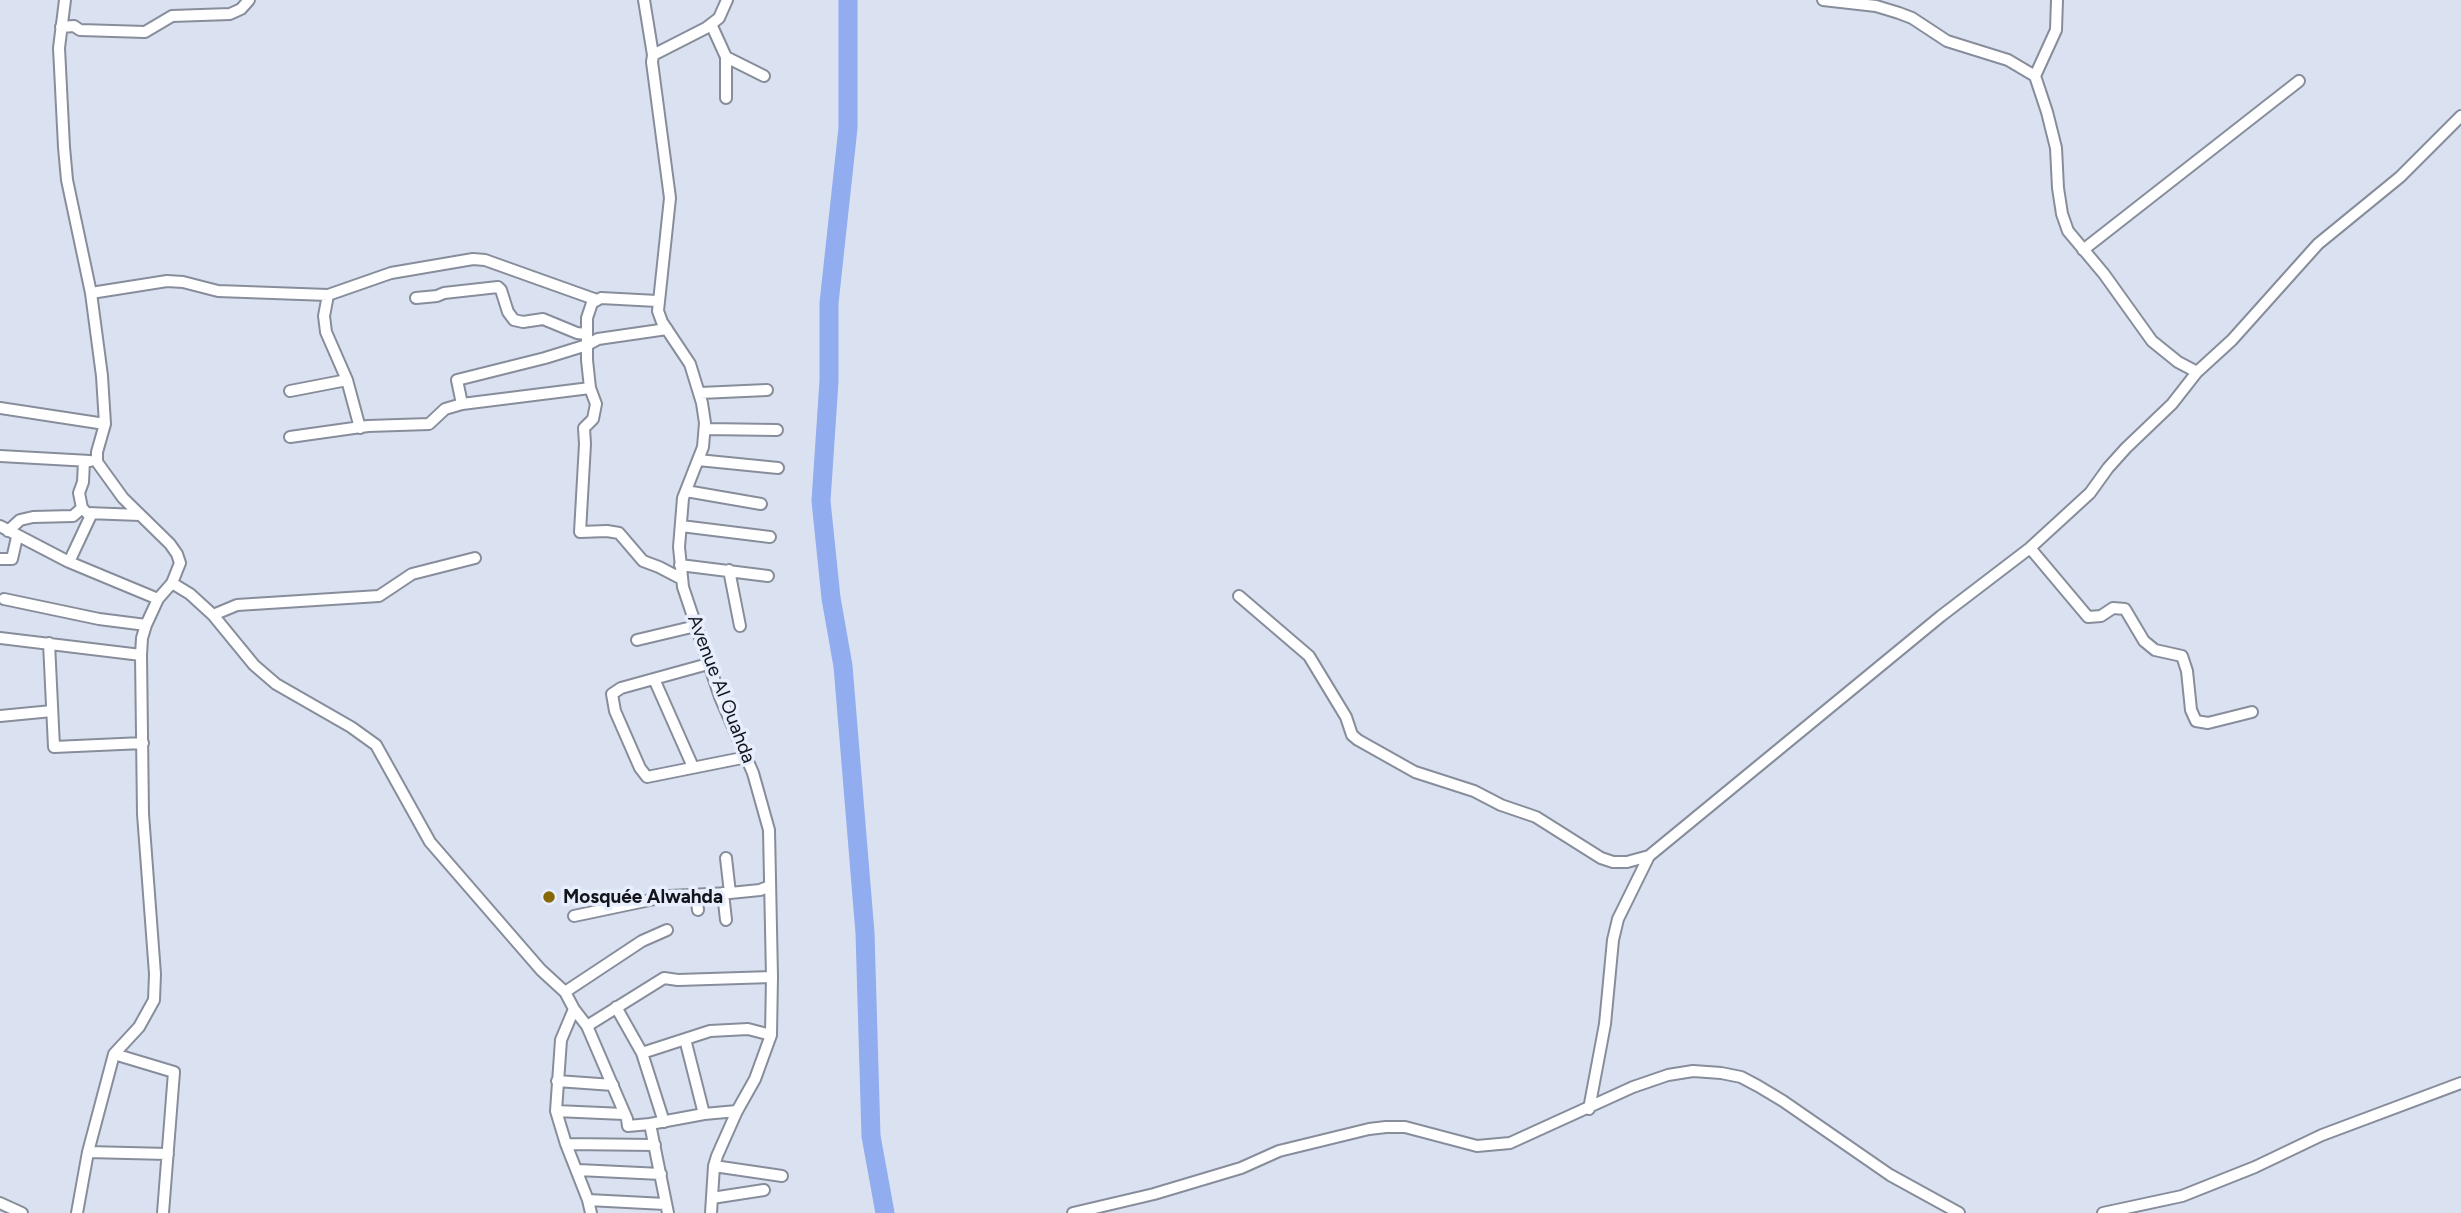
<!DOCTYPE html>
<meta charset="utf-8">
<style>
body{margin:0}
canvas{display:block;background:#dae1f0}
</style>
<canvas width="2461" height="1213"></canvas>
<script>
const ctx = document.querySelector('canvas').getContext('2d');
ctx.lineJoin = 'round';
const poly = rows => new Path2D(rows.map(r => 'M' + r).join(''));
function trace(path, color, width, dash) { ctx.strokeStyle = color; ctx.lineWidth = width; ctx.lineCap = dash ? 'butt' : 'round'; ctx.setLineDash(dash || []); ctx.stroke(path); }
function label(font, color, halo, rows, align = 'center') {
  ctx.font = font + ' Figtree,sans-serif'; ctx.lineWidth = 7; ctx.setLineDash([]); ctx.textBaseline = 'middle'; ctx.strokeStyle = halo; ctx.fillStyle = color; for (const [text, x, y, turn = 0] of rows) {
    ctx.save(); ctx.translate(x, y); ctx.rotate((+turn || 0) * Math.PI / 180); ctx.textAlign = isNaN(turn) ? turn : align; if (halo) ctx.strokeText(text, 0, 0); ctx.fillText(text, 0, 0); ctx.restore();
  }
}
trace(poly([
 [848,0,848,128,829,303,829,381,821,501,831,598,843,666,865,933,871,1136,885,1213]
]), '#91acef', 19);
const street = poly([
 [65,0,59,48,64,147,67,180,91,293,102,376,105,424,97,452,97,462,123,498,170,544,177,554,180,563,172,583,158,599,146,625,142,638,141,655,143,814,155,974,154,1000,139,1027,114,1054,88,1152,77,1213],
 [644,0,653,55],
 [1823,0,1876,6,1899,13,1912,18,1947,41,2008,60,2035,76,2047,112,2056,148,2058,188,2062,214,2068,231,2104,274,2152,341,2178,362,2197,372],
 [711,24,726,57,726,98],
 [61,27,74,26,80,30,145,32,172,16,230,14,241,9,249,0],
 [726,57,764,76],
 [2035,76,2056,30,2057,0],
 [2083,250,2299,81],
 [91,293,167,281,183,282,218,291,328,295,391,273,473,259,485,260,597,300],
 [328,295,324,316,326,332,347,380,360,428],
 [416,298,437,296,444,293,498,287,501,290,508,312,514,320,523,322,543,319,577,333,586,334],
 [657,301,601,298,592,303,587,318,587,360,590,388,596,404,593,419,584,428,585,444,580,532,607,531,619,533,643,561,659,567,682,579],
 [290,391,347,380],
 [700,393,767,390],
 [462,404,457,380,545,358,587,345,598,339,667,329],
 [0,408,105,424],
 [705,429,777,430],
 [290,437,368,426,429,424,445,409,462,404,590,388],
 [0,456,90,461],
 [698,460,778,468],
 [84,461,83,482,79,493,82,508,87,513,140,515],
 [686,491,761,504],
 [0,526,69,562,158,599],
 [681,526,770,537],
 [8,531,20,520,33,517,73,516,82,508],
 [2030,548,2088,617,2101,616,2113,608,2125,609,2144,641,2155,650,2182,656,2187,671,2191,710,2196,721,2208,723,2252,712],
 [0,559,12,559,17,537],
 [69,562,92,513],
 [680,565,768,576],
 [729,570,740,626],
 [172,583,190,594,213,615,254,665,276,684,351,727,376,745,430,842,541,970,565,992,574,1009,587,1026,627,1119,628,1126,650,1124],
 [1239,596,1309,656,1346,717,1352,735,1358,740,1415,772,1474,791,1501,805,1536,817,1601,858,1613,862,1627,862,1649,856],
 [4,599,99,619,146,625],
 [213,615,237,605,379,596,412,574,475,558],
 [0,638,141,655],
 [637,640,696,626],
 [49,643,54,747,143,743],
 [708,664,621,688,612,694,615,711,640,768,647,777,747,757],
 [654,679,693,767],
 [0,716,52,711],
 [726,858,730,893],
 [723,893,726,920],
 [696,895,698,910],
 [574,916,669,896,730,893,760,890,770,886],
 [565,992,642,941,667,930],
 [616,1007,642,1053,664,1122],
 [574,1009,561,1040,556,1111,566,1144,588,1200,591,1213],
 [587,1026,664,978,678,980,772,977],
 [685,1039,704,1114,737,1111],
 [642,1053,710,1031,748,1029,771,1035],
 [114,1054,174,1072,163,1213],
 [557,1081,613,1085],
 [1589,1109,1605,1024,1613,940,1618,919,1649,856,1941,616,2030,548,2090,493,2108,468,2126,448,2172,404,2197,372,2232,340,2318,244,2400,177,2461,116],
 [556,1111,624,1114],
 [566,1144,655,1145],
 [88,1152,168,1154],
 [714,1166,782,1176],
 [578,1170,661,1174],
 [712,1198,764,1190],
 [588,1200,665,1204],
 [0,1203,22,1213],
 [668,1213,650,1124,704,1114],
 [711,1213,714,1166,717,1156,737,1111,755,1079,771,1035,772,977,769,830,753,773,720,697,683,587,679,547,683,498,703,447,705,423,702,403,690,364,662,322,658,311,670,198,652,62,653,55,706,28,719,18,727,0],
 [1073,1213,1154,1194,1241,1168,1279,1151,1369,1129,1386,1127,1405,1127,1477,1146,1510,1143,1633,1087,1668,1075,1693,1071,1721,1073,1741,1077,1758,1086,1783,1101,1890,1175,1959,1213],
 [2103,1213,2182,1196,2255,1167,2322,1135,2461,1083]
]);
trace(street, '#878d9b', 14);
trace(street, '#fff', 10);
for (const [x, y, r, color] of [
 [549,897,7,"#886805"]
]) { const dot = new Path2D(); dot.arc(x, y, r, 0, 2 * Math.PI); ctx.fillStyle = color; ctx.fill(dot); trace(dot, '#e7eefd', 2.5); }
label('19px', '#13151b', '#e7eefd', [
 ["Avenue Al Ouahda",721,689,69]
]);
label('bold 19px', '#13151b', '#e7eefd', [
 ["Mosquée Alwahda",563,897]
], 'left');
</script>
